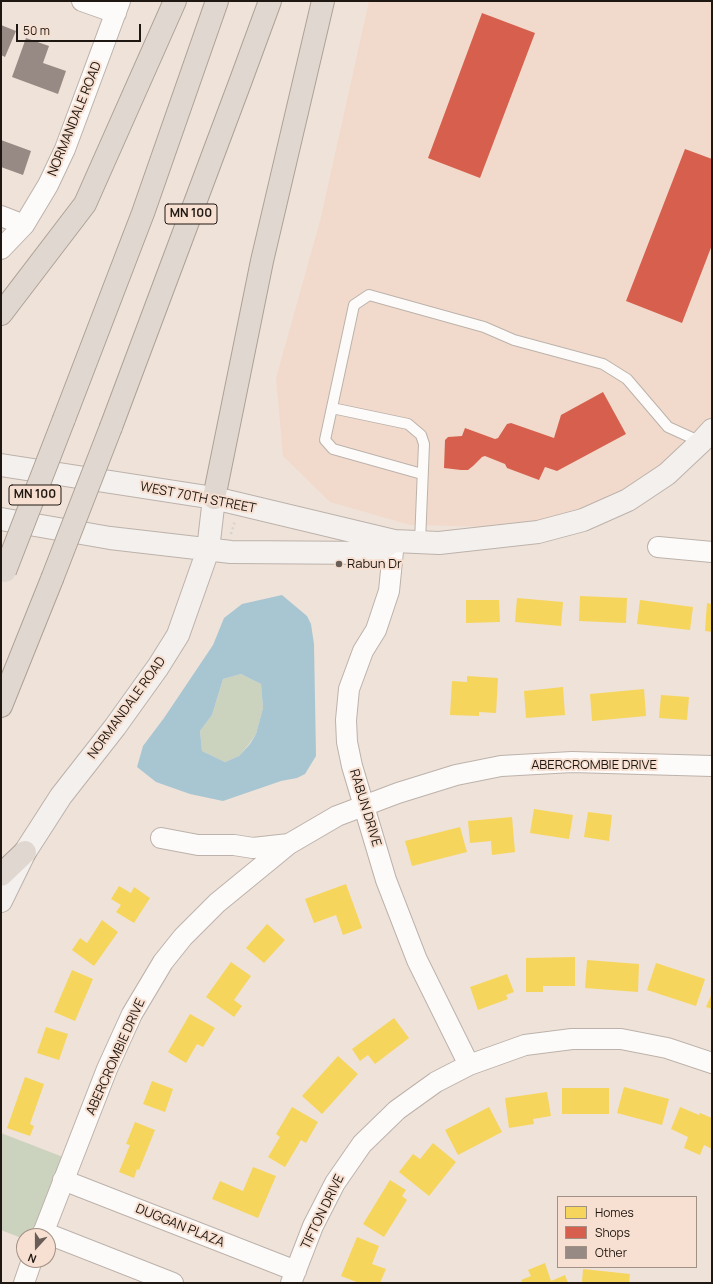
<!DOCTYPE html>
<style>
body{margin:0}
#map{position:relative;width:713px;height:1284px;overflow:hidden;background:#efe2d9;font-family:Manrope,sans-serif}
canvas{display:block}
.frame{position:absolute;inset:0;border:2px solid #1f1711;pointer-events:none}
.legend{position:absolute;left:557px;top:1196px;width:140px;height:72px;box-sizing:border-box;background:#f7e0d1;border:1px solid #a19084;margin:0;padding:5px 7px;list-style:none;font-size:12px;color:#1f1711}
.legend li{display:flex;align-items:center;gap:8px;height:20px}
.legend b{width:20px;border:1px solid #a19084}
.north{position:absolute;left:16px;top:1228px;width:40px;height:40px;box-sizing:border-box;background:#f7e0d1;border:1px solid #a19084;border-radius:50%;rotate:201deg;font-size:11px;font-weight:700;line-height:16px;text-align:center;color:#1f1711}
.north::after{content:'';display:block;margin:auto;width:14px;height:18px;background:#685e57;clip-path:polygon(50% 0,100% 100%,50% 72%,0 100%)}
.scale{position:absolute;left:16px;top:24px;width:125px;height:18px;box-sizing:border-box;border:2px solid #1f1711;border-top:0;padding-left:5px;font-size:12px;line-height:14px;white-space:nowrap;color:#1f1711;-webkit-text-stroke:3px #f7e0d1;paint-order:stroke}
</style>
<div id="map">
<canvas width="713" height="1284"></canvas>
<div class="frame"></div>
<ul class="legend">
<li><b style="height:11px;background:#f6d55c"></b>Homes</li>
<li><b style="height:11px;background:#d6604d"></b>Shops</li>
<li><b style="height:11px;background:#978984"></b>Other</li>
</ul>
<div class="north">N</div>
<div class="scale">50 m</div>
</div>
<script>
const ctx = document.querySelector('canvas').getContext('2d');
ctx.lineJoin = 'round';
function fillPath(path, color) { ctx.fillStyle = color; ctx.fill(path, 'evenodd'); }
const poly = rows => new Path2D(rows.map(r => 'M' + r).join(''));
function trace(path, color, width, dash) { ctx.strokeStyle = color; ctx.lineWidth = width; ctx.lineCap = dash ? 'butt' : 'round'; ctx.setLineDash(dash || []); ctx.stroke(path); }
function label(font, color, halo, rows, align = 'center') {
  ctx.font = font + ' Manrope,sans-serif'; ctx.lineWidth = 4; ctx.setLineDash([]); ctx.textBaseline = 'middle'; ctx.strokeStyle = halo; ctx.fillStyle = color; for (const [text, x, y, turn = 0] of rows) {
    ctx.save(); ctx.translate(x, y); ctx.rotate((+turn || 0) * Math.PI / 180); ctx.textAlign = isNaN(turn) ? turn : align; if (halo) ctx.strokeText(text, 0, 0); ctx.fillText(text, 0, 0); ctx.restore();
  }
}
fillPath(poly([
 [369,1,712,1,712,431,667,474,583,514,499,527,410,525,330,502,283,456,276,378,320,221]
]), '#f1dacb');
fillPath(poly([
 [241,674,261,684,263,708,256,734,249,744,239,756,225,762,202,751,200,731,212,715,223,679],
 [1,1133,63,1157,33,1236,24,1236,24,1239,1,1230]
]), '#cbd2be');
fillPath(poly([
 [282,595,307,616,311,624,314,644,316,756,305,774,297,778,281,781,223,801,190,794,156,782,137,767,143,746,164,718,213,645,224,618,242,604],
 [241,674,261,684,263,708,256,734,250,744,239,756,225,762,202,751,200,731,212,715,223,679]
]), '#a8c6d2');
fillPath(poly([
 [580,596,627,598,626,623,579,621],
 [517,598,563,602,561,626,515,622],
 [466,600,499,600,500,622,466,623],
 [640,600,693,607,690,630,637,624],
 [707,603,712,604,712,632,705,631],
 [467,676,498,678,496,713,479,712,479,716,450,715,452,681,467,682],
 [563,687,565,715,526,718,524,691],
 [644,689,646,716,592,721,590,694],
 [661,695,689,697,687,720,659,718],
 [534,809,573,815,569,839,530,833],
 [588,812,612,815,609,841,584,837],
 [512,817,515,852,492,855,491,841,470,843,468,821],
 [460,827,467,852,412,866,405,841],
 [346,884,362,928,343,935,336,915,314,923,305,899],
 [119,886,131,893,134,887,150,898,134,923,116,912,121,905,111,899],
 [102,920,118,932,94,966,72,950,80,938,87,943],
 [267,924,285,940,264,963,246,948],
 [575,957,575,986,543,986,543,992,526,992,526,958],
 [587,960,639,964,638,992,585,988],
 [231,962,251,976,234,1000,242,1006,234,1017,206,997],
 [656,963,705,979,696,1006,647,990],
 [72,970,93,979,75,1021,54,1012],
 [507,974,514,992,506,995,508,999,478,1010,470,987],
 [712,993,712,1009,706,1007],
 [190,1014,215,1028,203,1047,197,1044,186,1063,168,1052],
 [394,1018,409,1038,375,1064,368,1055,360,1061,352,1049],
 [46,1027,68,1034,59,1060,37,1053],
 [338,1056,358,1074,322,1114,302,1096],
 [25,1077,44,1084,30,1124,34,1126,30,1136,7,1128],
 [152,1081,173,1089,165,1112,143,1104],
 [624,1087,669,1099,662,1125,617,1113],
 [562,1088,609,1088,609,1114,562,1114],
 [547,1092,551,1116,533,1119,534,1124,509,1128,505,1098],
 [292,1107,318,1122,306,1143,301,1140,285,1167,268,1157,280,1137,276,1134],
 [489,1107,502,1132,458,1155,445,1130],
 [680,1107,699,1115,700,1113,712,1118,712,1149,704,1145,700,1155,684,1148,688,1137,671,1129],
 [135,1122,155,1130,139,1170,137,1169,134,1178,119,1172,130,1145,126,1144],
 [433,1143,456,1162,429,1196,399,1172,413,1154,420,1159],
 [253,1167,276,1176,258,1218,212,1199,220,1181,243,1191],
 [390,1180,406,1190,402,1196,407,1200,384,1237,363,1224],
 [357,1237,379,1246,372,1264,386,1269,380,1283,359,1283,341,1276],
 [545,1263,551,1281,565,1275,568,1283,523,1283,521,1280,531,1276,528,1270],
 [583,1269,630,1274,629,1283,582,1283]
]), '#f6d55c');
fillPath(poly([
 [482,13,535,33,480,178,428,158],
 [685,149,712,159,712,245,682,323,626,301],
 [603,392,626,434,557,471,545,467,539,480,507,468,505,464,485,456,482,457,473,466,468,470,461,470,444,468,445,440,448,437,462,436,465,428,495,439,498,438,507,424,511,423,554,438,561,415]
]), '#d6604d');
fillPath(poly([
 [1,25,16,31,5,57,1,55],
 [26,38,49,46,43,63,66,71,58,94,12,77],
 [1,140,31,151,23,175,1,167]
]), '#978984');
const lane = poly([
 [332,408,408,424,421,435,424,444,420,542],
 [422,474,333,449,325,440,354,305,369,295,484,327,514,340,603,364,627,379,668,427,701,442]
]);
const street = poly([
 [82,1,116,13],
 [1,216,24,225],
 [1,249,24,225,48,185,65,149,120,1],
 [394,541,389,591,376,630,363,651,349,689,346,720,347,742,352,766,386,880,417,960,469,1065],
 [658,547,712,552],
 [161,838,198,845,234,845,253,848,289,844],
 [63,1180,296,1271],
 [43,1232,173,1283],
 [42,1236,107,1069,132,1014,163,962,183,937,217,903,289,844,337,816,398,793,456,775,501,766,572,762,712,766],
 [24,1283,32,1260],
 [291,1283,313,1226,335,1183,362,1144,397,1110,436,1082,469,1065,525,1045,572,1039,621,1039,667,1048,712,1063]
]);
const secondary = poly([
 [1,465,214,498,394,541,439,543,538,532,583,520,628,500,667,474,701,442,712,430],
 [1,519,110,538,231,552,375,553,394,541],
 [1,901,25,852,61,796,115,727,158,667,178,635,208,550,214,498]
]);
const highway = poly([
 [1,314,85,204,175,1],
 [64,419,143,213,217,1],
 [111,427,241,80,270,1],
 [214,498,262,261,323,1],
 [1,706,52,579],
 [1,875,25,852]
]);
trace(lane, '#bcb2ab', 12);
trace(street, '#bcb2ab', 22);
trace(secondary, '#bcb2ab', 24);
trace(highway, '#aea196', 24);
trace(poly([
 [231,534,235,521]
]), '#d6d2d0', 2.5, [2, 3]);
trace(lane, '#fdfbf9', 10);
trace(street, '#fdfbf9', 20);
trace(secondary, '#f4f0ed', 22);
trace(highway, '#e0d8d0', 22);
const highwayBridge = poly([
 [5,571,64,419],
 [52,579,111,427]
]);
trace(highwayBridge, '#aea196', 24, []);
trace(highwayBridge, '#e0d8d0', 22);
for (const [x, y, r, color] of [
 [339,564,4,"#685e57"]
]) { const dot = new Path2D(); dot.arc(x, y, r, 0, 2 * Math.PI); ctx.fillStyle = color; ctx.fill(dot); trace(dot, '#f7e0d1', 1.5); }
for (const [x, y, w] of [
 [191,214,52],
 [35,495,52]
]) { const box = new Path2D(); box.roundRect(x - w / 2, y - 10, w, 20, 3); ctx.fillStyle = '#f7e0d1'; ctx.fill(box); trace(box, '#1f1711', 1); }
label('bold 12px', '#1f1711', null, [
 ["MN 100",191,214],
 ["MN 100",35,495]
]);
label('13px', '#1f1711', '#f7e0d1', [
 ["NORMANDALE ROAD",75,119,-68],
 ["WEST 70TH STREET",198,498,11],
 ["NORMANDALE ROAD",127,708,-54],
 ["ABERCROMBIE DRIVE",594,765],
 ["RABUN DRIVE",365,808,73],
 ["ABERCROMBIE DRIVE",116,1057,-66],
 ["TIFTON DRIVE",323,1212,-64],
 ["DUGGAN PLAZA",180,1226,22]
]);
label('13px', '#1f1711', '#f7e0d1', [
 ["Rabun Dr",347,564]
], 'left');
</script>
